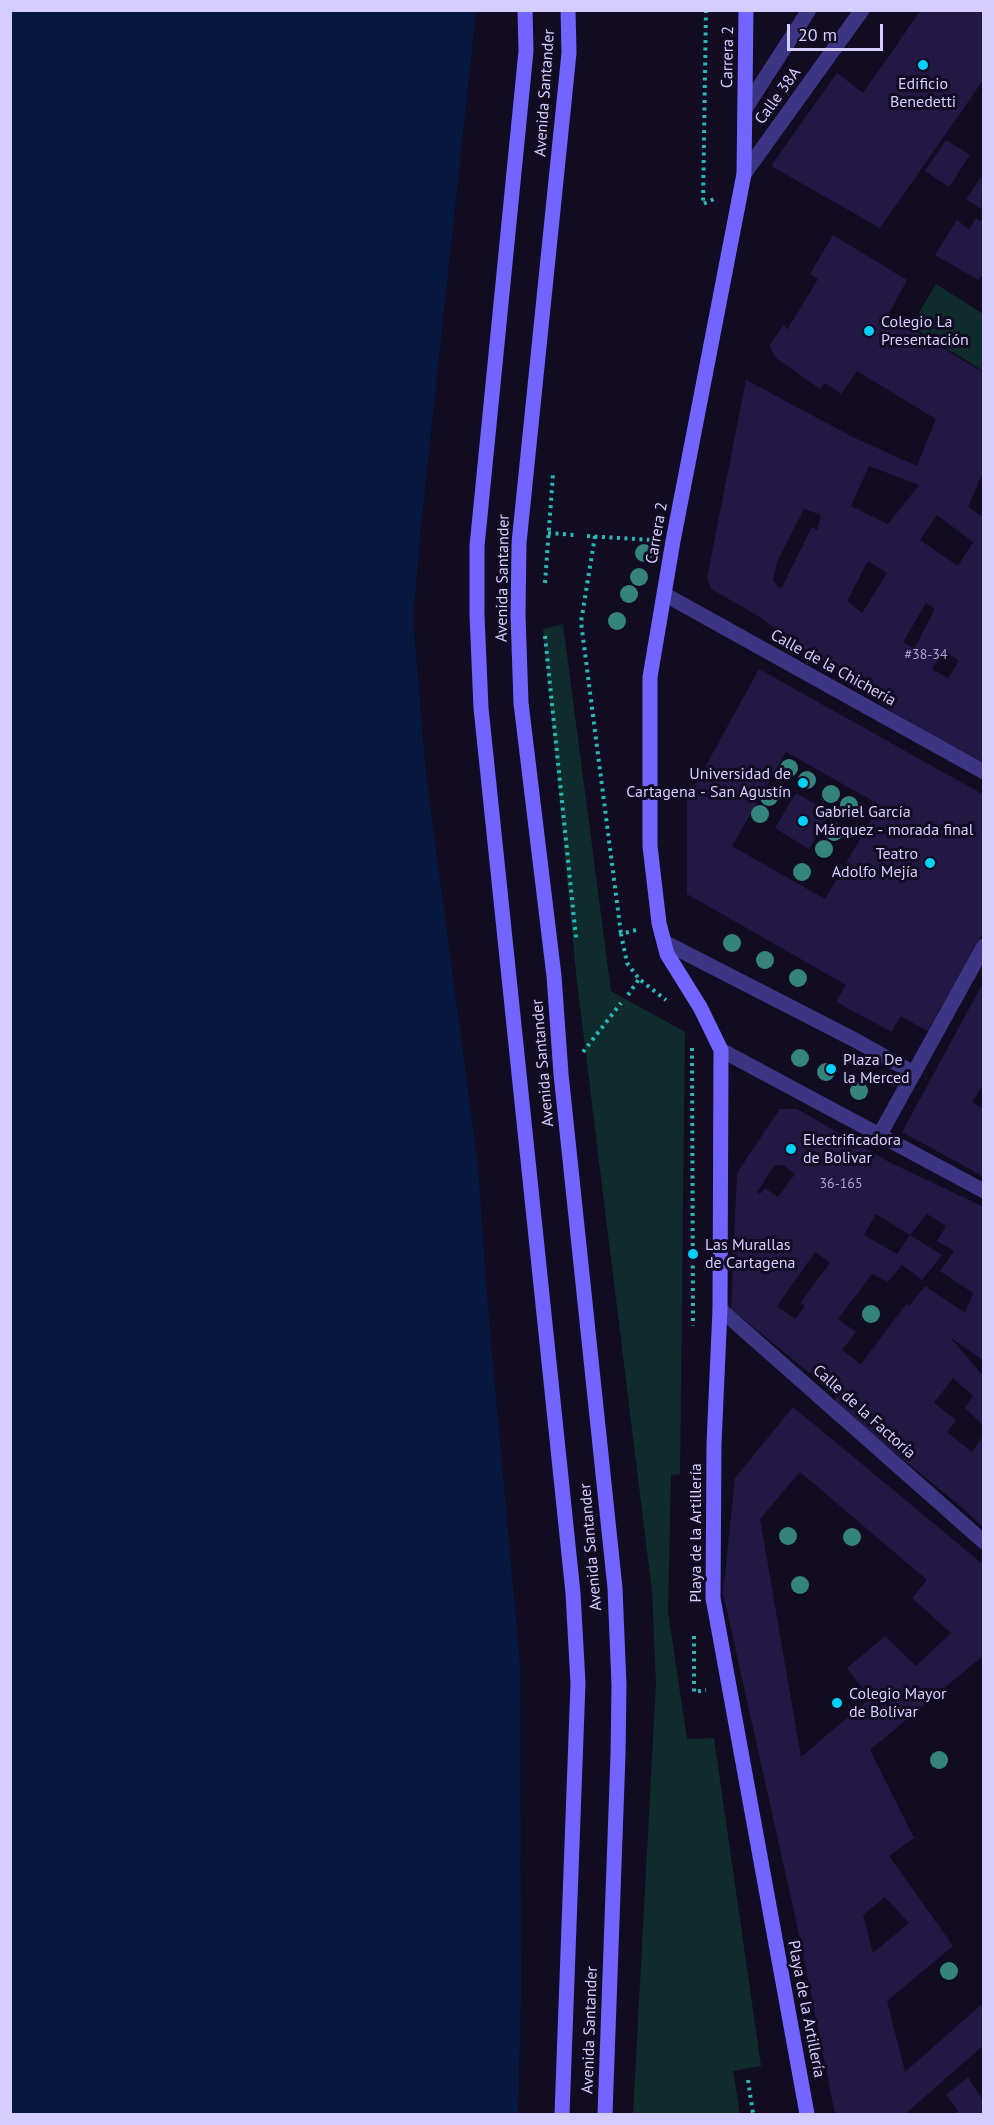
<!DOCTYPE html>
<meta charset="utf-8">
<style>
body{margin:0}
#map{position:relative;width:994px;height:2125px;overflow:hidden;background:#110c22;font-family:"PT Sans",sans-serif}
canvas{display:block}
.frame{position:absolute;inset:0;border:12px solid #d6cdff;pointer-events:none}
.scale{position:absolute;left:787px;top:24px;width:96px;height:27px;box-sizing:border-box;border:3px solid #d6cdff;border-top:0;padding-left:8px;font-size:18px;line-height:21px;white-space:nowrap;color:#d6cdff;-webkit-text-stroke:4px #110c22;paint-order:stroke}
</style>
<div id="map">
<canvas width="994" height="2125"></canvas>
<div class="frame"></div>
<div class="scale">20 m</div>
</div>
<script>
const ctx = document.querySelector('canvas').getContext('2d');
ctx.lineJoin = 'round';
function fillPath(path, color) { ctx.fillStyle = color; ctx.fill(path, 'evenodd'); }
const poly = rows => new Path2D(rows.map(r => 'M' + r).join(''));
function trace(path, color, width, dash) { ctx.strokeStyle = color; ctx.lineWidth = width; ctx.lineCap = dash ? 'butt' : 'round'; ctx.setLineDash(dash || []); ctx.stroke(path); }
function label(font, color, halo, rows, align = 'center') {
  ctx.font = font + ' "PT Sans",sans-serif'; ctx.lineWidth = 6; ctx.setLineDash([]); ctx.textBaseline = 'middle'; ctx.strokeStyle = halo; ctx.fillStyle = color; for (const [text, x, y, turn = 0] of rows) {
    ctx.save(); ctx.translate(x, y); ctx.rotate((+turn || 0) * Math.PI / 180); ctx.textAlign = isNaN(turn) ? turn : align; if (halo) ctx.strokeText(text, 0, 0); ctx.fillText(text, 0, 0); ctx.restore();
  }
}
fillPath(poly([
 [936,284,983,314,983,371,911,326],
 [563,624,611,991,685,1032,680,1474,671,1475,668,1612,687,1739,714,1738,761,2066,733,2071,740,2114,633,2114,656,1683,652,1592,577,982,543,629]
]), '#0f2b2c');
fillPath(poly([
 [11,10,476,11,421,525,413,619,426,775,478,1166,486,1286,520,1666,521,1991,518,2114,11,2114]
]), '#071840');
fillPath(poly([
 [921,10,984,10,984,79,880,228,771,166,837,73,863,93],
 [946,140,970,155,949,187,925,171],
 [984,173,984,211,966,199],
 [984,217,984,273,978,280,935,255,957,220,969,229,976,218,981,221],
 [833,235,907,280,888,315,984,373,984,470,968,507,984,518,984,768,914,727,755,614,711,589,707,578,746,380,853,437,917,466,936,419,857,371,841,394,825,383,820,389,776,358,769,346,784,324,787,330,818,279,810,274],
 [869,466,919,485,888,524,851,506],
 [804,509,821,515,817,530,812,527,781,589,773,581,777,562],
 [937,515,973,542,958,566,920,540],
 [868,561,887,573,862,613,847,601],
 [926,603,935,609,914,649,903,642],
 [944,650,959,661,948,678,932,669],
 [759,669,984,795,984,931,928,1031,900,1016,892,1032,836,1002,846,985,687,894,687,800],
 [786,752,880,805,825,899,732,846],
 [796,793,831,813,809,849,775,828],
 [984,981,984,1084,972,1102,984,1109,984,1177,902,1132],
 [780,1109,797,1109,891,1163,984,1207,984,1361,950,1337,984,1377,984,1426,965,1408,973,1396,953,1378,934,1403,956,1420,947,1432,972,1452,984,1434,984,1528,959,1505,876,1437,832,1404,838,1396,731,1309,737,1173],
 [783,1165,795,1174,778,1197,765,1188,760,1194,757,1192,774,1166],
 [876,1214,910,1235,897,1254,864,1235],
 [927,1214,946,1226,937,1241,954,1251,940,1271,973,1293,965,1313,925,1286,909,1306,906,1304,861,1364,842,1350,856,1332,838,1319,872,1274,888,1282,902,1265,922,1280,942,1255,910,1235],
 [815,1252,830,1263,800,1303,805,1306,795,1319,777,1306],
 [793,1407,984,1565,984,1655,870,1750,914,1838,889,1856,953,1946,887,2001,905,2072,984,2002,984,2045,905,2114,835,2114,797,1925,723,1593,735,1478],
 [800,1472,927,1580,912,1598,951,1633,916,1666,885,1636,847,1668,870,1698,801,1757,760,1519],
 [885,1897,909,1923,873,1953,863,1915],
 [968,2077,984,2102,984,2114,954,2114,958,2111,946,2095]
]), '#231744');
trace(poly([
 [706,10,703,204,714,199],
 [548,533,575,535],
 [587,536,651,540],
 [595,536,581,622,621,934],
 [545,583,553,474],
 [545,636,576,938],
 [636,930,621,934,627,963,639,979,666,1000],
 [628,995,639,979],
 [692,1048,693,1326],
 [583,1052,621,1003],
 [694,1636,694,1692,706,1690],
 [748,2080,753,2114]
]), '#28b8b8', 4, [3, 4.5]);
trace(poly([
 [745,109,809,10],
 [664,942,853,1039,914,1073]
]), '#3c3583', 15);
trace(poly([
 [744,174,862,10],
 [664,594,984,772],
 [721,1050,984,1191],
 [879,1136,984,946],
 [720,1309,984,1542]
]), '#3c3583', 15);
trace(poly([
 [525,10,526,51,477,546,477,615,481,708,573,1593,578,1683,562,2114],
 [568,10,569,53,519,543,518,615,521,703,554,976,561,1074,615,1588,619,1685,618,1755,605,2114],
 [746,10,744,174,673,541,650,677,650,846,659,923,667,954,700,1007,721,1050,720,1309,714,1444,713,1598,807,2114]
]), '#7164ff', 15);
ctx.fillStyle = '#35837d';
for (const [x, y] of [
 [644,553],
 [639,577],
 [629,594],
 [617,621],
 [789,768],
 [807,780],
 [831,794],
 [769,797],
 [849,805],
 [760,814],
 [834,832],
 [824,849],
 [802,872],
 [732,943],
 [765,960],
 [798,978],
 [800,1058],
 [826,1072],
 [859,1091],
 [871,1314],
 [788,1536],
 [852,1537],
 [800,1585],
 [939,1760],
 [949,1971]
]) { ctx.beginPath(); ctx.arc(x, y, 9, 0, 2 * Math.PI); ctx.fill(); }
for (const [x, y, r, color] of [
 [923,65,6,"#00d1f8"],
 [869,331,6,"#00d1f8"],
 [803,783,6,"#00d1f8"],
 [803,821,6,"#00d1f8"],
 [930,863,6,"#00d1f8"],
 [831,1069,6,"#00d1f8"],
 [791,1149,6,"#00d1f8"],
 [693,1254,6,"#00d1f8"],
 [837,1703,6,"#00d1f8"]
]) { const dot = new Path2D(); dot.arc(x, y, r, 0, 2 * Math.PI); ctx.fillStyle = color; ctx.fill(dot); trace(dot, '#110c22', 2); }
label('14px', '#a9a0d0', null, [
 ["#38-34",926,655],
 ["36-165",841,1184]
]);
label('16px', '#d6cdff', '#110c22', [
 ["Carrera 2",728,57,-89],
 ["Avenida Santander",545,93,-86],
 ["Calle 38A",778,96,-54],
 ["Carrera 2",657,533,-80],
 ["Avenida Santander",503,578,-89],
 ["Calle de la Chichería",833,668,29],
 ["Avenida Santander",543,1063,-95],
 ["Calle de la Factoría",864,1412,42],
 ["Playa de la Artillería",696,1533,-90],
 ["Avenida Santander",591,1547,-95],
 ["Playa de la Artillería",806,2009,79],
 ["Avenida Santander",590,2030,-88]
]);
label('16px', '#d6cdff', '#110c22', [
 ["Edificio",923,84,"center"],
 ["Benedetti",923,102,"center"],
 ["Colegio La",881,322],
 ["Presentación",881,340],
 ["Universidad de",791,774,"right"],
 ["Cartagena - San Agustín",791,792,"right"],
 ["Gabriel García",815,812],
 ["Márquez - morada final",815,830],
 ["Teatro",918,854,"right"],
 ["Adolfo Mejía",918,872,"right"],
 ["Plaza De",843,1060],
 ["la Merced",843,1078],
 ["Electrificadora",803,1140],
 ["de Bolivar",803,1158],
 ["Las Murallas",705,1245],
 ["de Cartagena",705,1263],
 ["Colegio Mayor",849,1694],
 ["de Bolívar",849,1712]
], 'left');
</script>
